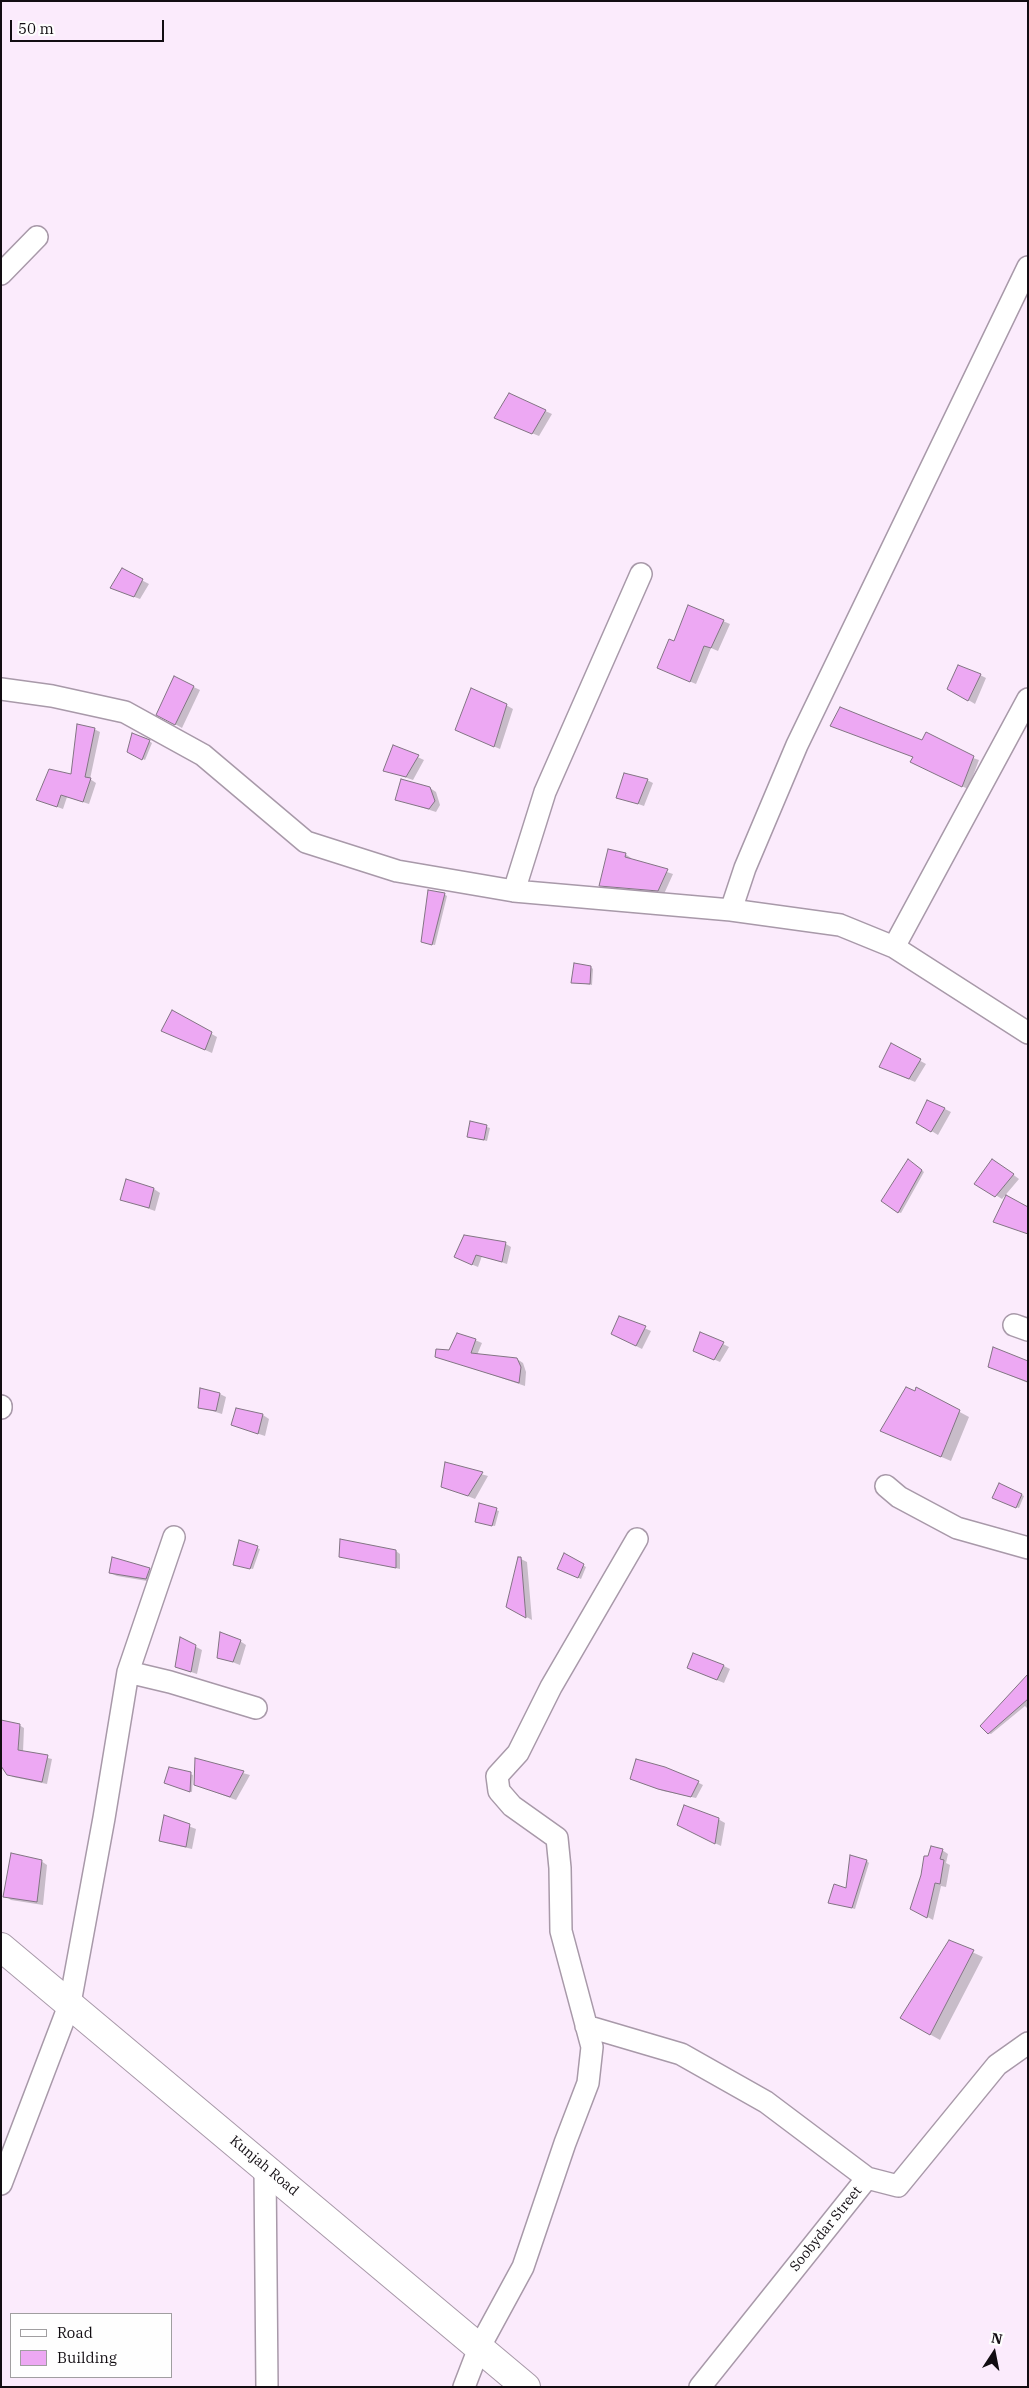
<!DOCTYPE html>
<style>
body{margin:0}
#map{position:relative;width:1029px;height:2388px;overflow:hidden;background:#fbebfc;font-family:"IBM Plex Serif",serif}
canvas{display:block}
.frame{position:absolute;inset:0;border:2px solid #120d12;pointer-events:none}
.legend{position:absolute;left:10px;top:2313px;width:162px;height:65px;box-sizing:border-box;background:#fefefe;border:1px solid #a09ea0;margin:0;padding:6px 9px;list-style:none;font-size:15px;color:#120d12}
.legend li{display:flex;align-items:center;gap:10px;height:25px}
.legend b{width:25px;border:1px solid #a09ea0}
.north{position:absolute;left:969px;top:2328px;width:50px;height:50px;-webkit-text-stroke:4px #fefefe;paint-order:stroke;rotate:11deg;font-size:14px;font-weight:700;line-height:20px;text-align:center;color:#120d12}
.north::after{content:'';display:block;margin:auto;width:18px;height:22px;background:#120d12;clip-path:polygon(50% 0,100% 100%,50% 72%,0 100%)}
.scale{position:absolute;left:10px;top:20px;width:154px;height:22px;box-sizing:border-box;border:2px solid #120d12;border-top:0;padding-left:6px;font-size:15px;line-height:18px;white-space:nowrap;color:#120d12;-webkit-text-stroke:4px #fefefe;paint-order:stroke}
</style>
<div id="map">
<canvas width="1029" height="2388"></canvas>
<div class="frame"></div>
<ul class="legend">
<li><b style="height:6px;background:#fff"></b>Road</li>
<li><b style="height:14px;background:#eda8f3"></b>Building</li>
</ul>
<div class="north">N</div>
<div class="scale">50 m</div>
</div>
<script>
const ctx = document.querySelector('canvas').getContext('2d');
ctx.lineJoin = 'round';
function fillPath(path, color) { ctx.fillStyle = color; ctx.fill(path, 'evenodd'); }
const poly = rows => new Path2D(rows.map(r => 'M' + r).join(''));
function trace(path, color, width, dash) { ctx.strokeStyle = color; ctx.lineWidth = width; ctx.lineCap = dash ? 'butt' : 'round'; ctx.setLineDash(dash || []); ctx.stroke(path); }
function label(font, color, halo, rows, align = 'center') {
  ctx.font = font + ' "IBM Plex Serif",serif'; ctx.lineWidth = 4; ctx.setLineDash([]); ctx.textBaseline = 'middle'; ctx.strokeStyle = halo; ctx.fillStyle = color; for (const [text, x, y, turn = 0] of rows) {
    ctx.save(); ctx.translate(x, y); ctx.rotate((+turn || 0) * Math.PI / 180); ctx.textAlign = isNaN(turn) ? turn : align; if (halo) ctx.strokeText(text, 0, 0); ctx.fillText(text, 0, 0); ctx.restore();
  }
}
fillPath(poly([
 [510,395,552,414,539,436,502,421],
 [122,570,149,584,140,599,118,591],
 [689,607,730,624,718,651,711,648,696,684,665,671],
 [980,675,986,678,975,704,948,688],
 [175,678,200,690,182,728,157,714],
 [506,705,513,709,500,749,456,730],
 [832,726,922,741,979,760,968,789,918,765,914,757],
 [94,729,100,732,90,779,96,783,89,804,67,797,63,809,38,800,72,776],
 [149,741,152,743,145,760,129,752],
 [394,746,424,760,413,780,384,770],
 [647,780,653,783,644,806,618,797],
 [430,788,436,792,440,805,436,812,396,799],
 [625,854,631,858,630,860,673,874,664,894,606,888,600,885],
 [444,894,447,896,435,945,425,943,422,942],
 [591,967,593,969,592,985,572,982],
 [173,1012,217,1037,212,1053,169,1034],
 [891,1045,926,1064,915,1082,887,1070],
 [945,1109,951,1112,938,1135,917,1122],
 [471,1122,490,1128,487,1141,469,1137],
 [911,1162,924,1172,901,1213,898,1212],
 [999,1164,1019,1179,1002,1199,976,1183],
 [154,1189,160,1193,155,1211,122,1199],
 [465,1236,506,1244,511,1247,507,1264,482,1256,478,1267,461,1260],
 [619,1317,651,1331,642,1349,618,1337],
 [475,1340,482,1343,477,1355,517,1359,523,1363,526,1372,525,1386,436,1356],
 [723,1344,729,1347,720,1362,695,1351],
 [1028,1362,1028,1383,990,1367],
 [917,1389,969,1417,951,1461,892,1436],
 [220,1394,226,1397,222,1414,200,1407],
 [263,1415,269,1419,265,1436,232,1425],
 [446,1464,488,1476,475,1499,442,1486],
 [1000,1484,1024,1496,1019,1508,996,1499],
 [480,1505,499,1511,495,1526,479,1523],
 [257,1548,260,1549,253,1569,237,1565],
 [396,1551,400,1554,400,1569,340,1556],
 [564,1555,586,1567,581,1579,561,1570],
 [113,1559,156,1573,153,1582,117,1576,110,1573],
 [521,1559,527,1562,532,1620,507,1606],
 [181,1639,202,1650,197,1674,176,1667],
 [240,1641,246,1645,240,1665,219,1657],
 [724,1666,730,1669,724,1683,695,1671],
 [1020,1683,1028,1688,1028,1709,1025,1706,991,1734,988,1733,982,1726],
 [19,1725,24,1728,23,1752,52,1759,47,1784,13,1777,8,1774],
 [197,1760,250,1775,236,1800,196,1785],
 [637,1761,699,1783,703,1785,696,1798,663,1791,636,1781],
 [190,1774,193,1775,192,1792,168,1784],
 [165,1817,196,1829,192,1849,166,1843,160,1840],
 [718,1819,725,1823,721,1846,684,1828],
 [942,1850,948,1854,946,1863,950,1865,946,1887,941,1886,933,1920,912,1908],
 [41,1861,47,1865,43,1905,11,1900,5,1896],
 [867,1861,869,1863,855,1909,829,1902,847,1890],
 [950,1942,983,1957,940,2040,901,2018]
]), '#0003');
const building = poly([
 [509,393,546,410,532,434,494,418,509,393],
 [122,568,143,579,134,597,110,588,122,568],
 [688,605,724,620,711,648,704,646,690,682,657,668,669,639,674,641,688,605],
 [958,665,981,674,968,701,947,689,958,665],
 [174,676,194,686,175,725,156,715,174,676],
 [471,688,507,704,494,747,455,730,471,688],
 [840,707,922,740,926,732,974,756,962,787,910,762,913,757,830,726,840,707],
 [77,724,95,728,85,777,91,778,83,802,61,795,57,807,36,800,49,769,71,774,77,724],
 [132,733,150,740,142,760,127,752,132,733],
 [393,745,419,755,406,777,383,771,393,745],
 [624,773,648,779,638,804,616,798,624,773],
 [401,779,430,787,435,801,429,809,395,800,401,779],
 [608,849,626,853,625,857,668,869,658,891,599,886,608,849],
 [428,890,445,893,432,945,421,942,428,890],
 [574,963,591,966,590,984,571,983,574,963],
 [172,1010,212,1032,205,1050,161,1031,172,1010],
 [891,1043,921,1059,909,1079,879,1067,891,1043],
 [927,1100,945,1108,931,1132,916,1123,927,1100],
 [470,1121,487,1125,484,1140,467,1137,470,1121],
 [908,1159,922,1170,898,1213,881,1201,908,1159],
 [992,1159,1014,1174,995,1197,974,1184,992,1159],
 [126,1179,154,1188,149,1208,120,1200,126,1179],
 [1006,1195,1028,1207,1028,1234,993,1222,1006,1195],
 [464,1235,506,1242,502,1262,476,1255,472,1265,454,1257,464,1235],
 [619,1316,646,1326,636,1346,611,1334,619,1316],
 [700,1332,724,1342,714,1360,693,1351,700,1332],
 [457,1333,476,1339,471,1353,517,1358,521,1367,519,1383,435,1357,436,1349,449,1350,457,1333],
 [993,1347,1028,1361,1028,1382,988,1367,993,1347],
 [906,1387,915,1391,916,1387,960,1410,941,1457,880,1431,906,1387],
 [200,1388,220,1393,216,1411,198,1408,200,1388],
 [236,1408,263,1414,258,1434,231,1425,236,1408],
 [445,1462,483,1472,468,1496,441,1487,445,1462],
 [999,1483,1022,1494,1016,1508,992,1498,999,1483],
 [479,1503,497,1508,492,1526,475,1522,479,1503],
 [340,1539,396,1550,396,1568,339,1557,340,1539],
 [239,1540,258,1546,250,1569,233,1565,239,1540],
 [564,1553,584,1564,578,1578,557,1569,564,1553],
 [112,1557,150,1568,146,1579,109,1573,112,1557],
 [518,1557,521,1557,526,1618,506,1607,518,1557],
 [220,1632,241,1640,233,1662,217,1658,220,1632],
 [180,1637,196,1645,191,1672,175,1667,180,1637],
 [693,1653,724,1665,717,1680,687,1668,693,1653],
 [1028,1674,1028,1699,988,1734,980,1726,1028,1674],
 [1,1720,20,1724,18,1750,48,1755,42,1782,7,1775,1,1766,1,1720],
 [195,1758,244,1771,230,1797,194,1785,195,1758],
 [636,1759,665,1767,699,1781,691,1797,658,1789,630,1779,636,1759],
 [169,1767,191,1772,190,1792,164,1783,169,1767],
 [684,1805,719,1818,715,1844,677,1825,684,1805],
 [164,1815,190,1824,186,1847,159,1841,164,1815],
 [931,1846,943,1849,940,1859,944,1860,940,1884,935,1883,927,1918,910,1909,921,1875,924,1856,928,1856,931,1846],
 [11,1853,42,1860,37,1902,3,1897,11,1853],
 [850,1855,867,1860,852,1908,828,1903,834,1884,846,1888,850,1855],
 [949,1940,974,1950,930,2035,900,2018,949,1940]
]);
fillPath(building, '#eda8f3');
trace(building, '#827483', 1);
const minor = poly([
 [1,274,37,237],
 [1,689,52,696,125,712,203,755,306,842,397,871,514,891,731,910,840,925,894,947,1028,1033],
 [514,891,545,792,641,574],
 [731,910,745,868,797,745,1028,267],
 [894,947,1028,699],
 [1014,1325,1028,1330],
 [1,1406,1,1408],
 [886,1486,899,1497,957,1528,1028,1548],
 [128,1672,170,1682,256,1708],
 [586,2026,681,2054,766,2102,867,2178],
 [265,2168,267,2387],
 [1,2184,70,2003,104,1818,128,1672,174,1537],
 [464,2387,479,2348,523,2267,565,2143,588,2083,592,2047,561,1931,560,1868,557,1838,512,1806,499,1791,497,1776,518,1753,551,1687,637,1539],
 [700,2387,867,2178,898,2186,997,2065,1028,2043]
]);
const tertiary = poly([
 [1,1947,526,2387]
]);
trace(minor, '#a899a9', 24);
trace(tertiary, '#a899a9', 30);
trace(minor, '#fff', 21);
trace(tertiary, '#fff', 28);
label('14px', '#120d12', '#fefefe', [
 ["Kunjah Road",264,2166,40],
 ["Soobydar Street",826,2229,-51]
]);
</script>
